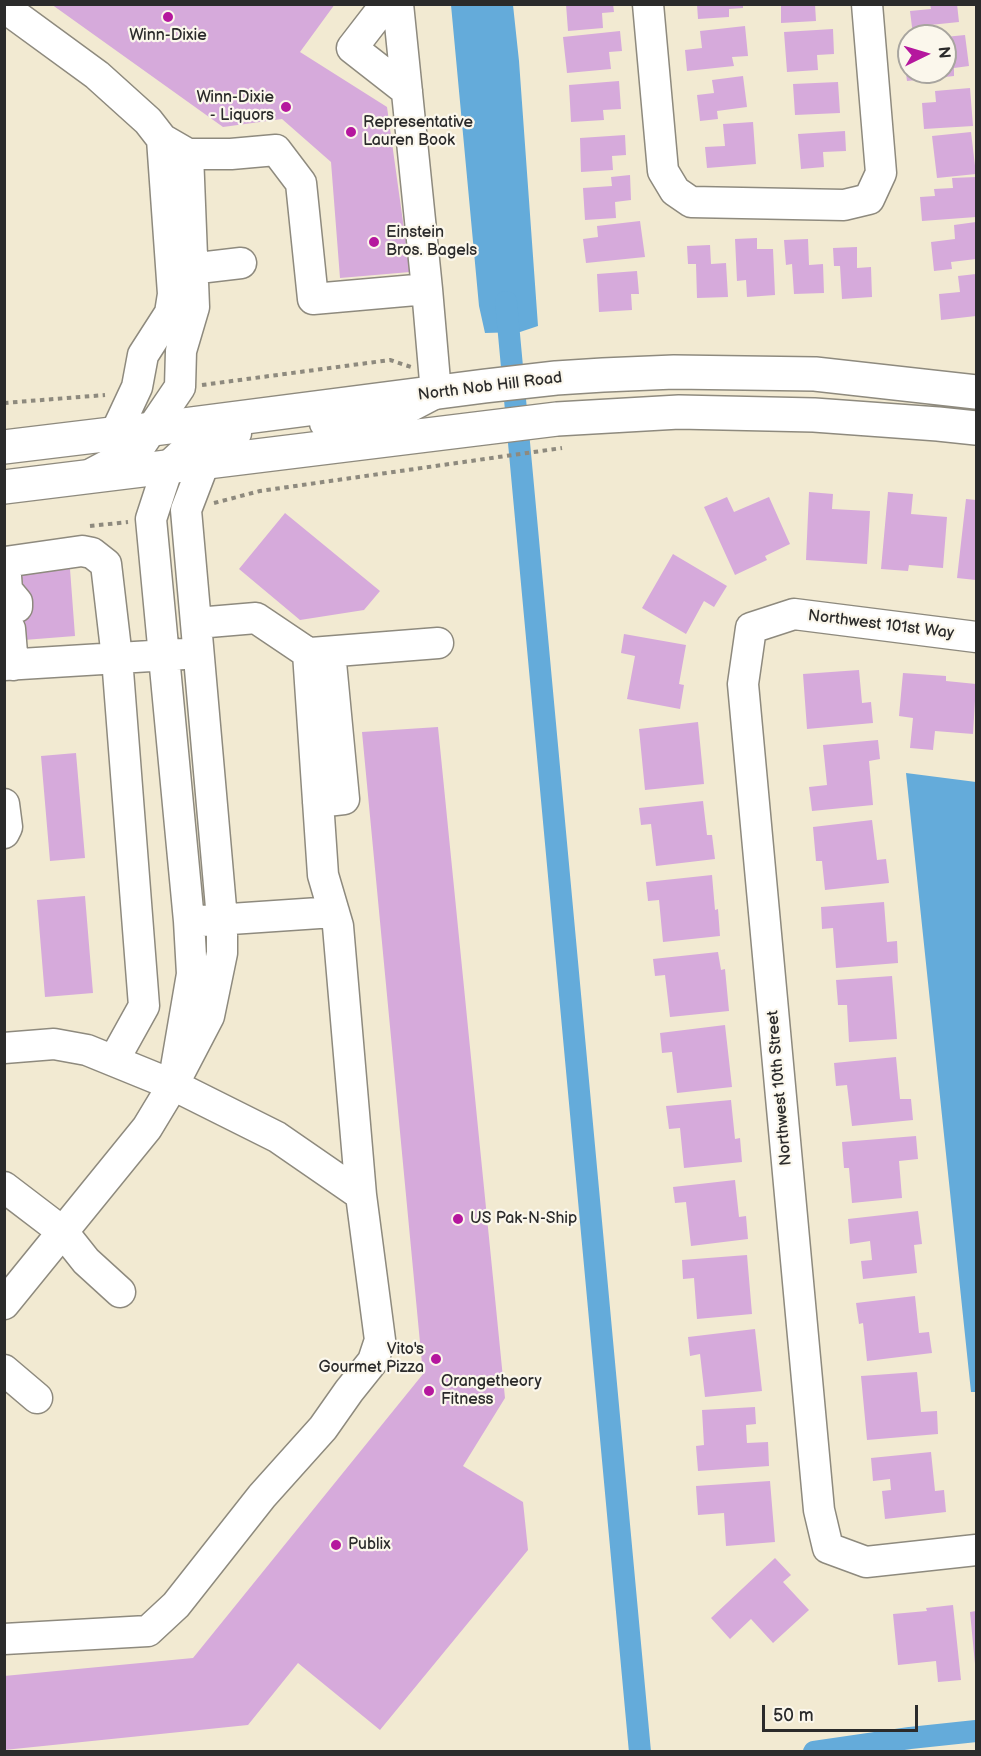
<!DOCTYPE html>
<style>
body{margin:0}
#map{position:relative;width:981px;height:1756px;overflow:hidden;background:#f2ead2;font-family:"Balsamiq Sans",sans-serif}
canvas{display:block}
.frame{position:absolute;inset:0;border:6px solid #2b2b2b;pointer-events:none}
.north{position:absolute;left:897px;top:24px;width:60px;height:60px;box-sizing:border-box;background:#fbf7ec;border:2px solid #a8a59f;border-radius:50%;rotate:85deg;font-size:16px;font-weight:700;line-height:24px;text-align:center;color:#2b2b2b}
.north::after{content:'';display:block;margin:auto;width:21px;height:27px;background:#b5179e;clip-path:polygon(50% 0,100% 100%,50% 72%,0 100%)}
.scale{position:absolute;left:762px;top:1705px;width:156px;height:27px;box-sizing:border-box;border:3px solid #2b2b2b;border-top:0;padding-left:8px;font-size:18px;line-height:21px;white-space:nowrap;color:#2b2b2b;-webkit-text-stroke:4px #fbf7ec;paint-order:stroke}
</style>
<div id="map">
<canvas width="981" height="1756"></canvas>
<div class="frame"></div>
<div class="north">N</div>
<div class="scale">50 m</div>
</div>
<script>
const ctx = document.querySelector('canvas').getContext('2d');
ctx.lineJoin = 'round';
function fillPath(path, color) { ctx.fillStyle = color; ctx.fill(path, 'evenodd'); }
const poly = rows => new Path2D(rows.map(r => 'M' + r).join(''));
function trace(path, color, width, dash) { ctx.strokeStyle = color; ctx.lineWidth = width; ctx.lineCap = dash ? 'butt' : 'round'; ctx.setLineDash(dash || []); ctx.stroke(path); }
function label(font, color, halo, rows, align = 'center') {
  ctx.font = font + ' "Balsamiq Sans",sans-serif'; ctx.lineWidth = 4.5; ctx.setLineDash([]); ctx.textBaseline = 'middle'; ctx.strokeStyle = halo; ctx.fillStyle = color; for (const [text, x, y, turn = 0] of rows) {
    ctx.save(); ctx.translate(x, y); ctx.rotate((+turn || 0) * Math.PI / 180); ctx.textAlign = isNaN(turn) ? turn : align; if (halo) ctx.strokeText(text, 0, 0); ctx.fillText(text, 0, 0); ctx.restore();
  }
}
fillPath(poly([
 [451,5,513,5,519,61,538,326,520,332,485,333,479,306],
 [906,773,976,782,976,1392,971,1392],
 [910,1738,898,1751,814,1751]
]), '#64abda');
trace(poly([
 [506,302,640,1752],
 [814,1752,910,1738,976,1731]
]), '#64abda', 22);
fillPath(poly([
 [51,4,335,4,300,52,387,107,410,272,340,278,331,162,282,119,223,127],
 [566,4,613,4,614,12,602,13,603,28,568,31],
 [697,4,743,4,743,8,729,9,729,17,698,19],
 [781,4,815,4,816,21,781,23],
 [930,4,957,4,959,22,930,25,931,34,913,35,910,11,931,9],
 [745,26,748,56,732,57,734,66,687,71,685,50,702,48,700,31],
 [833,29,834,54,817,55,818,70,787,72,784,32],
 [620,31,622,51,609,52,611,69,567,73,563,37],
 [965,35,969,66,954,68,954,76,907,81,904,58,909,58,909,72,945,72,945,37],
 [743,76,747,107,717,111,718,119,700,121,697,95,714,93,712,80],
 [619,81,621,109,603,110,604,120,571,122,569,85],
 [838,82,840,113,795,115,793,84],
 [970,88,973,126,924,129,922,103,936,102,935,91],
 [753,122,756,164,707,168,705,147,725,146,723,124],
 [845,131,846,151,823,152,824,167,801,169,798,134],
 [971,132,976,174,937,178,932,136],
 [625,135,626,155,612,156,613,170,581,172,580,138],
 [630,175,631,200,615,202,616,218,585,220,583,188,612,186,611,177],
 [976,177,976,217,922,221,920,197,935,196,934,189,953,188,952,178],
 [640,221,645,257,586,263,583,239,598,237,597,226],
 [976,222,976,259,951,262,952,269,934,271,931,242,955,239,954,225],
 [757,238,757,249,773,249,775,295,747,297,746,280,737,281,735,239],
 [808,239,809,265,823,264,824,293,794,294,792,264,786,265,784,240],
 [710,245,711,264,726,263,728,297,697,298,696,264,688,264,687,246],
 [857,247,857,268,871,267,872,297,842,299,840,266,834,266,833,248],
 [637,271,639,294,631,294,632,310,599,312,597,274],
 [976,274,976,316,941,320,939,294,960,292,958,276],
 [809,492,833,494,832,509,870,511,867,564,806,560],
 [888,492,913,494,911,514,947,517,943,568,909,565,908,571,881,569],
 [727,497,734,512,769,497,790,544,765,556,767,560,735,575,704,507],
 [966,499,976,500,976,580,957,578],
 [285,513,380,591,364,610,300,620,239,569],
 [673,554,727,586,714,607,704,601,686,634,642,608],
 [70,569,75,636,24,640,4,629,4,608,20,573],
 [624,634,686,645,679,684,684,685,680,709,627,699,635,656,621,653],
 [859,670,862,703,871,702,873,723,807,729,803,674],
 [903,673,946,676,946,681,976,684,973,734,935,731,933,750,910,748,913,718,899,716],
 [698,722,704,784,645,790,639,729],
 [438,727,505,1398,463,1466,523,1502,528,1550,380,1730,298,1663,248,1725,4,1750,4,1676,193,1658,423,1374,362,732],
 [878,740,880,759,869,761,873,805,812,811,809,787,827,785,823,745],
 [76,753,85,858,50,861,41,756],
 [703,801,707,835,712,835,715,859,656,866,651,824,641,825,639,808],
 [872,820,877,860,886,859,889,883,825,890,822,861,816,861,813,827],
 [712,875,715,910,718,909,720,936,663,942,659,900,648,901,646,882],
 [85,896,93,993,45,997,37,900],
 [884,902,887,942,897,941,898,963,836,968,833,928,822,929,821,907],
 [718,952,721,970,725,969,729,1011,670,1017,665,975,655,976,653,959],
 [892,976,897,1039,849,1042,847,1005,838,1005,836,980],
 [725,1025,732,1087,677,1093,672,1052,662,1053,660,1033],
 [896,1057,900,1099,911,1099,913,1120,852,1126,847,1085,836,1086,834,1063],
 [731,1100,735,1139,740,1138,742,1162,684,1168,680,1128,669,1129,666,1106],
 [916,1136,918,1159,899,1161,902,1198,852,1203,849,1168,844,1168,842,1142],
 [735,1180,739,1217,746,1216,748,1239,691,1246,686,1202,675,1203,673,1187],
 [918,1211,922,1244,914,1245,917,1273,863,1279,861,1261,872,1260,870,1241,850,1244,848,1219],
 [747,1255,752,1314,697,1319,694,1278,683,1279,682,1260],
 [915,1296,919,1333,929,1332,932,1353,867,1361,863,1323,859,1324,856,1303],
 [755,1329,762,1391,705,1397,700,1354,690,1356,688,1337],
 [917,1372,921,1412,937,1411,938,1434,867,1440,861,1376],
 [755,1407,756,1424,746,1425,747,1443,768,1442,769,1466,698,1471,696,1446,704,1445,702,1410],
 [931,1452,935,1491,944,1490,946,1512,885,1519,882,1491,891,1490,890,1479,873,1481,871,1458],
 [770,1481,775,1542,726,1546,724,1513,698,1515,696,1486],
 [775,1558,791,1575,783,1582,809,1610,773,1643,751,1619,730,1639,711,1618],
 [953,1605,961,1680,938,1682,936,1661,898,1665,893,1614,927,1611,926,1608],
 [976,1611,976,1664,975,1664,970,1612]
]), '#d6aadb');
const minor = poly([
 [386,4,352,48,407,91],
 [648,4,663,171,675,191,691,202,844,205,869,199,881,173,867,4],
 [4,7,97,75,148,121,162,139,188,154,231,154,276,150,301,183,313,299,427,289],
 [173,271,241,263],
 [325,423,394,415,436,393,427,289,398,4],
 [115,434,137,387,143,355,170,313,173,294,162,139],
 [93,473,138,449,180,387,181,351,194,307,188,154],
 [5,562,7,590,17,602,17,607],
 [4,564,5,562,82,551,92,553,106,564,117,658,144,1006,114,1060],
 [197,623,256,618,308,653,323,875,338,926,361,1195],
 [10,629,13,665],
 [976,637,794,614,751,628,743,684,819,1510,828,1548,866,1562,976,1550],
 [311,653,438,643],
 [4,665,184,654],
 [318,802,344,799,330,652],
 [4,804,7,827,4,833],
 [201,921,334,912],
 [4,1048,54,1044,87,1050,173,1085,277,1137,361,1195,380,1340,373,1361,349,1391,323,1428,262,1496,176,1605,148,1631,4,1639],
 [173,1085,192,974,189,921,151,519,168,467,200,437,236,433],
 [4,1187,63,1232,86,1261,120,1292],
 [4,1304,147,1128,173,1085,209,1016,222,953,222,919,186,510,204,463],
 [4,1370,37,1398]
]);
const major = poly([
 [4,447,153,429,485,386,556,378,603,375,674,372,815,374,976,392],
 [4,487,557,419,679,412,814,415,938,424,976,428]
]);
trace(minor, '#8e8a7e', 33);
trace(major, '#8e8a7e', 36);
trace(poly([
 [202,385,390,360,411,367],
 [4,403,105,395],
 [214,503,260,491,562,448],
 [90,526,128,522]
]), '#8e8a7e', 4, [4.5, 4.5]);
trace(minor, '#fff', 30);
trace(major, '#fff', 33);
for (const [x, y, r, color] of [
 [168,17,6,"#b5179e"],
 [286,107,6,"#b5179e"],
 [351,132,6,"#b5179e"],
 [374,242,6,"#b5179e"],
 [458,1219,6,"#b5179e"],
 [436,1359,6,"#b5179e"],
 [429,1391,6,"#b5179e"],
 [336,1545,6,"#b5179e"]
]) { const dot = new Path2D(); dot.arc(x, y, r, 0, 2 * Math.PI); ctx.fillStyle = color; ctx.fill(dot); trace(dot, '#fbf7ec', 2); }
label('16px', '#2b2b2b', '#fbf7ec', [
 ["Winn-Dixie",168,36,"center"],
 ["Winn-Dixie",274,98,"right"],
 ["- Liquors",274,116,"right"],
 ["Representative",363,123],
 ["Lauren Book",363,141],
 ["Einstein",386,233],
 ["Bros. Bagels",386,251],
 ["US Pak-N-Ship",470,1219],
 ["Vito's",424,1350,"right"],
 ["Gourmet Pizza",424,1368,"right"],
 ["Orangetheory",441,1382],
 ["Fitness",441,1400],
 ["Publix",348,1545]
], 'left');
label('16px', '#2b2b2b', '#fbf7ec', [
 ["North Nob Hill Road",490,387,-7],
 ["Northwest 101st Way",881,625,7],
 ["Northwest 10th Street",780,1088,-95]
]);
</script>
